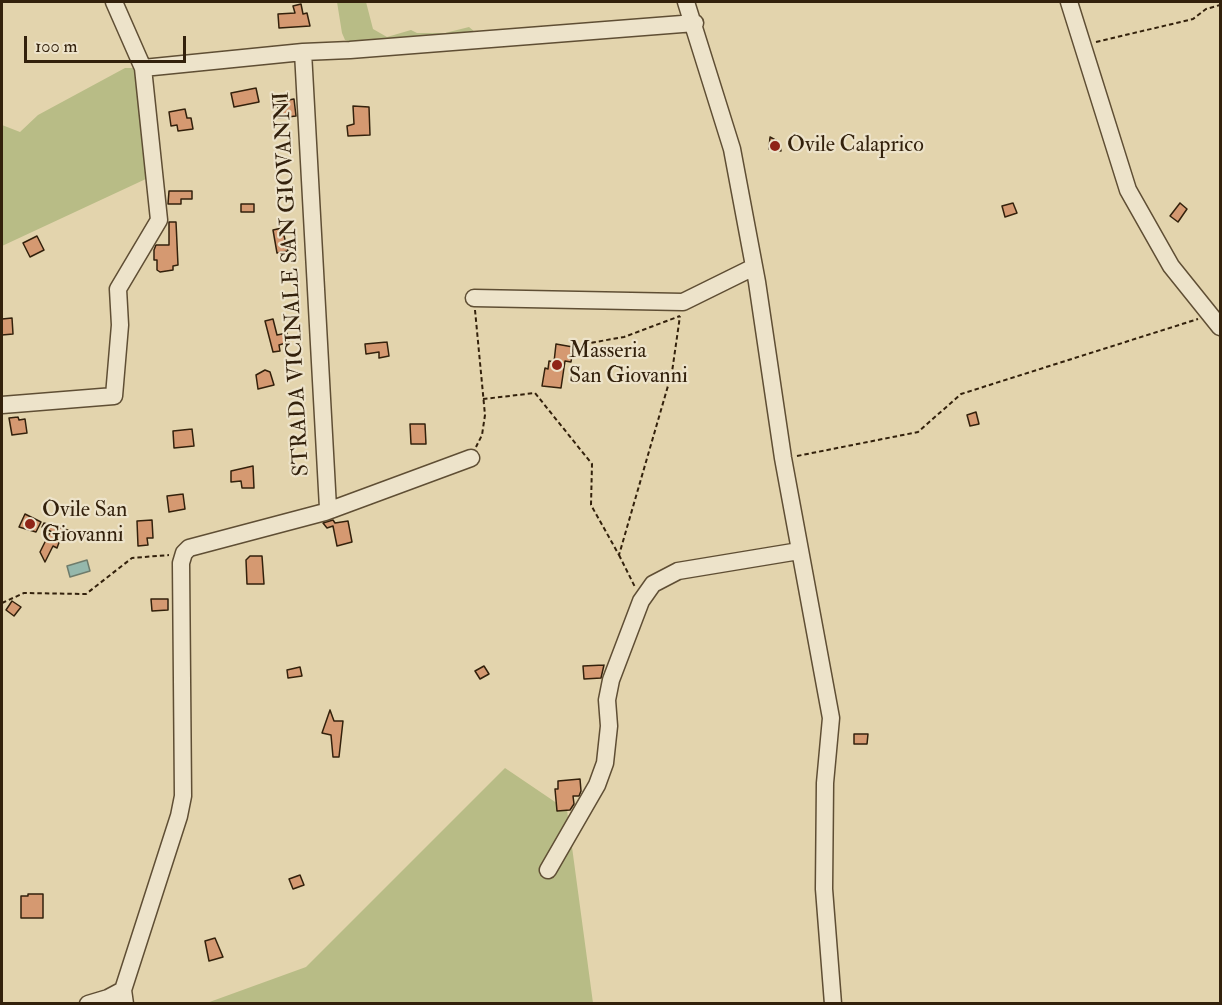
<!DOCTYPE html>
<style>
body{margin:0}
#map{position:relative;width:1222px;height:1005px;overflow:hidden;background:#e3d4ad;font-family:"IM FELL Double Pica",serif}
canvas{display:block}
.frame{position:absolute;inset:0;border:3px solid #33210c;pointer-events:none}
.scale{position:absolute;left:24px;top:36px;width:162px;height:27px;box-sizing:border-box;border:3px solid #33210c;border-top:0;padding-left:8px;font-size:18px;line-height:21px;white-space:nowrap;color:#33210c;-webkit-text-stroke:4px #ede3ca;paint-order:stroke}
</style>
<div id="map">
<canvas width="1222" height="1005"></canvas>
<div class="frame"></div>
<div class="scale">100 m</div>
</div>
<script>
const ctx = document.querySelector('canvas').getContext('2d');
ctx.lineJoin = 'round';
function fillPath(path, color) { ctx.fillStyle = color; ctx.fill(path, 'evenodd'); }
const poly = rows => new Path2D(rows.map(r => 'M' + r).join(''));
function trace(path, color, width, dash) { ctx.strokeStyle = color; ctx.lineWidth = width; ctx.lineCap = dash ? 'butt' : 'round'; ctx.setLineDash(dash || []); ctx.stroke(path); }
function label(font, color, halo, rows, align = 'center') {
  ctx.font = font + ' "IM FELL Double Pica",serif'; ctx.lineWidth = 4.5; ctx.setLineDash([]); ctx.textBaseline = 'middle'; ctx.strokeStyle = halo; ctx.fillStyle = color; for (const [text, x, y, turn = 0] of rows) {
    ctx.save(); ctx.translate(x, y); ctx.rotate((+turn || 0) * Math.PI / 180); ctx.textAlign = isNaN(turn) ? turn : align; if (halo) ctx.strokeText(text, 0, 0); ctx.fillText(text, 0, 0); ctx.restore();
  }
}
fillPath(poly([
 [337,2,366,2,373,29,387,37,411,30,417,33,445,33,469,27,475,32,354,43,345,40,342,33],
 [125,68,133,68,138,82,148,178,2,246,2,125,20,132,38,115],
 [505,768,567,810,593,1003,204,1004,306,967]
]), '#b8bc86');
const water = poly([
 [87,560,90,571,70,577,67,566,87,560]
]);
fillPath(water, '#95b8ac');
trace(water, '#6e7c6c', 1.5);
const building = poly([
 [301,4,303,14,307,13,310,26,279,28,278,14,295,13,293,6,301,4],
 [256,88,259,102,234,107,231,93,256,88],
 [294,99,296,116,279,118,277,102,294,99],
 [353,106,369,107,370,135,348,136,347,126,354,124,353,106],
 [185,109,187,118,191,118,193,129,178,131,177,125,171,126,169,112,185,109],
 [770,137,779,142,781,151,769,149,770,137],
 [169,191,192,191,192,199,181,199,181,204,168,204,169,191],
 [1013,203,1017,213,1005,217,1002,206,1013,203],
 [1180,203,1187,209,1178,222,1170,216,1180,203],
 [241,204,254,204,254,212,241,212,241,204],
 [169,222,176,222,178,265,173,266,173,270,160,272,157,270,157,260,154,260,154,250,156,245,169,245,169,222],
 [282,228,288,251,277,253,273,230,282,228],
 [37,236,44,250,30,257,23,243,37,236],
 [12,318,13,334,2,335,2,319,12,318],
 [273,319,277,335,287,333,289,342,279,345,280,351,273,352,265,321,273,319],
 [387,342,389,356,379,358,379,352,366,354,365,344,387,342],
 [556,344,573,347,571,362,565,361,561,388,542,386,545,368,548,369,549,361,554,362,556,344],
 [265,370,270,372,274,385,258,389,256,375,265,370],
 [976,412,979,424,970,426,967,415,976,412],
 [18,417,19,420,25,419,27,433,12,435,9,418,18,417],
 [410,424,425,424,426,444,411,444,410,424],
 [192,429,194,446,174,448,173,431,192,429],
 [253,466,254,488,242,488,241,481,231,482,231,471,253,466],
 [183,494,185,509,169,512,167,496,183,494],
 [25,514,41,522,36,532,19,527,25,514],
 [152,520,153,538,147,538,148,545,138,546,137,521,152,520],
 [333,520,335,523,348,521,352,542,337,546,333,526,327,528,323,523,333,520],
 [44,523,71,531,64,539,61,537,57,548,53,546,45,562,40,552,49,534,54,533,42,527,44,523],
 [250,556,262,556,264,584,247,584,246,560,250,556],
 [151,599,168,599,168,610,152,611,151,599],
 [12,601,21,607,14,616,6,610,12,601],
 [604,665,601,678,584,679,583,666,604,665],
 [484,666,489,674,480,679,475,671,484,666],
 [300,667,302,676,288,678,287,670,300,667],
 [330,710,334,721,343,721,339,757,333,757,331,735,322,733,330,710],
 [854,734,868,734,867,744,854,744,854,734],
 [580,779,581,791,579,796,573,796,574,804,570,810,557,811,555,789,558,789,558,781,580,779],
 [300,875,304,885,293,889,289,879,300,875],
 [28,894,43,894,43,918,21,918,21,896,28,896,28,894],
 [215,938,223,957,209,961,205,941,215,938]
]);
fillPath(building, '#d59971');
trace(building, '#33210c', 1.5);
const minor = poly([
 [686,2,732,149,757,282,783,458,831,718,825,783,824,889,833,1004],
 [1069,2,1128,190,1171,266,1220,327],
 [303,52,328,508,325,512],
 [143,68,303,52,350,50,695,23],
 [474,298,683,302,754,267],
 [2,405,114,396,120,325,118,289,159,220,143,68,114,2],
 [548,870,597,785,605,763,609,726,607,700,611,680,641,601,653,584,678,571,799,551],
 [88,1004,108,998,123,990],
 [125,1004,123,990,179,816,183,796,181,563,184,553,189,548,325,512,471,458]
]);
trace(minor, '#5f4e34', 19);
trace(poly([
 [1096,42,1193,19,1206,9,1220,5],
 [475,310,485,415,482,435,476,447],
 [584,344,624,337,680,316],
 [483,399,535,393,592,464,591,505,619,555,672,372,680,316],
 [797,456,918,432,961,394,1198,319],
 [619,555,635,587],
 [2,603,24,593,86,594,132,558,169,555]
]), '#33210c', 2, [4.5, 3]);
trace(minor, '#ede3ca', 16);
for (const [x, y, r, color] of [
 [775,146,6,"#8f2418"],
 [557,365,6,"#8f2418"],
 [30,524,6,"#8f2418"]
]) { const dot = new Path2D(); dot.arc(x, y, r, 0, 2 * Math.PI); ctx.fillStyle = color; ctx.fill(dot); trace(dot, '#ede3ca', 2); }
label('22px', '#33210c', '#ede3ca', [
 ["Ovile Calaprico",787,146],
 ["Masseria",569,352],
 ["San Giovanni",569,377],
 ["Ovile San",42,511],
 ["Giovanni",42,536]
], 'left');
label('22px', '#33210c', '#ede3ca', [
 ["STRADA VICINALE SAN GIOVANNI",293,284,-93]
]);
</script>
